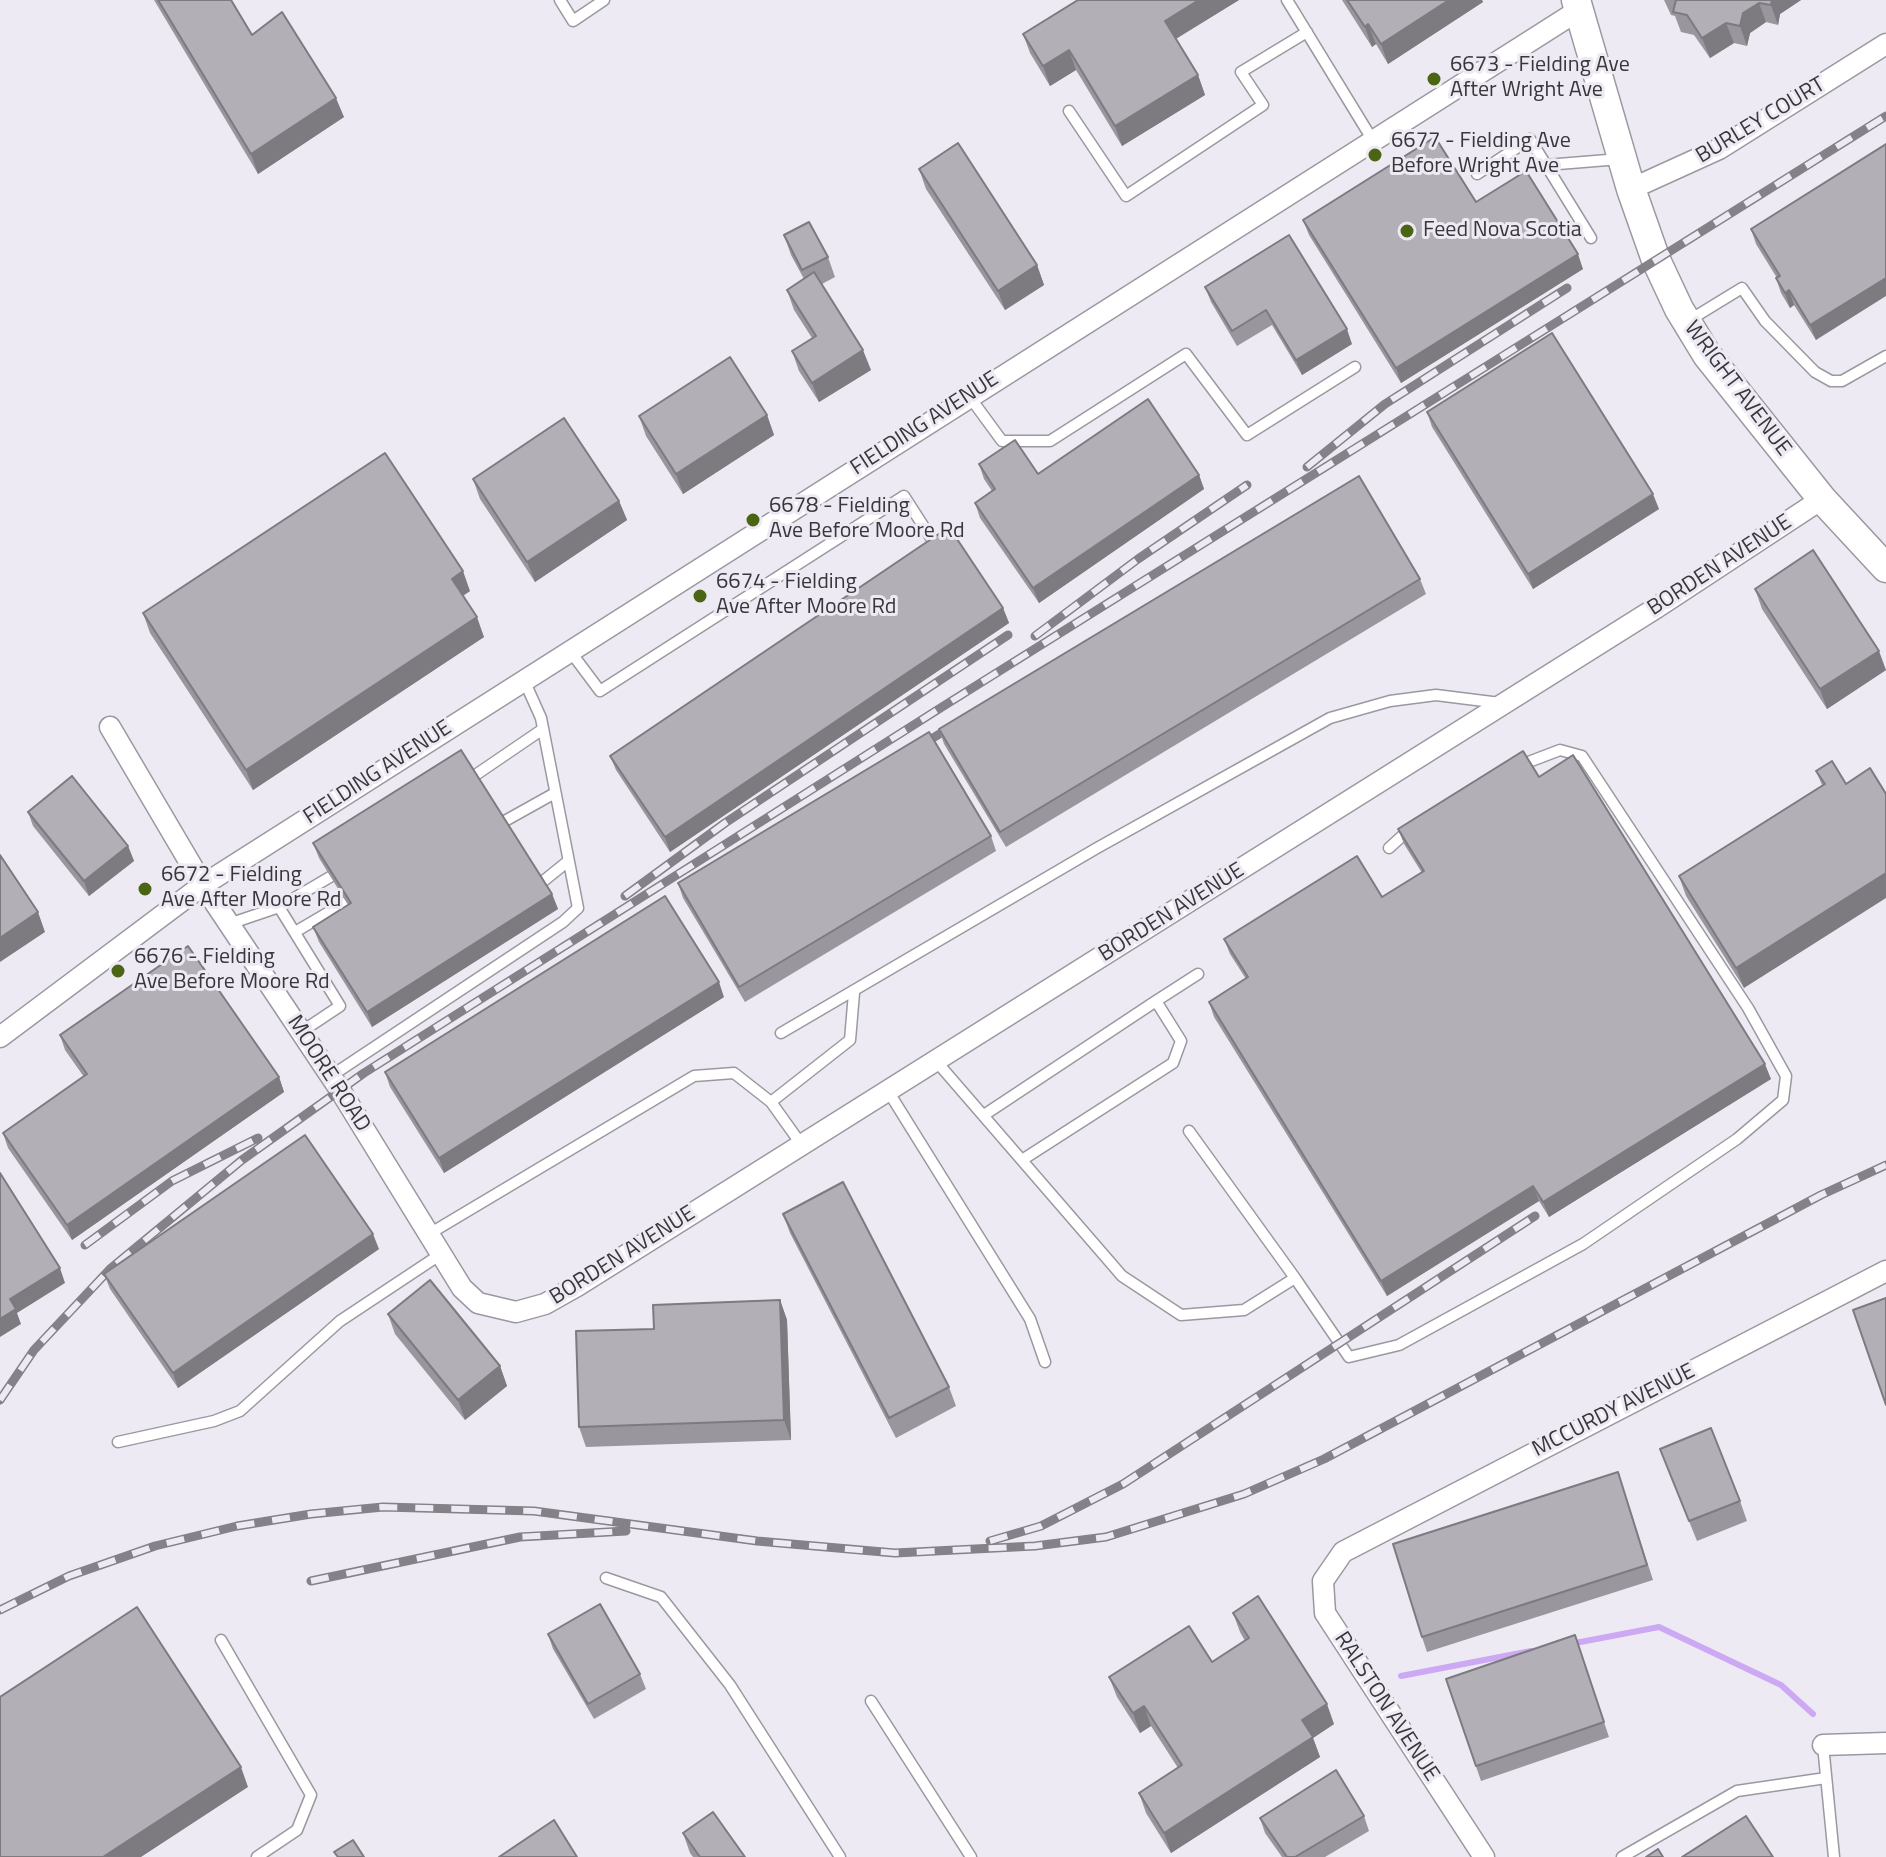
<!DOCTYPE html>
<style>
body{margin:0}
canvas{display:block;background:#eeeaf4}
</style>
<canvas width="1886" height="1857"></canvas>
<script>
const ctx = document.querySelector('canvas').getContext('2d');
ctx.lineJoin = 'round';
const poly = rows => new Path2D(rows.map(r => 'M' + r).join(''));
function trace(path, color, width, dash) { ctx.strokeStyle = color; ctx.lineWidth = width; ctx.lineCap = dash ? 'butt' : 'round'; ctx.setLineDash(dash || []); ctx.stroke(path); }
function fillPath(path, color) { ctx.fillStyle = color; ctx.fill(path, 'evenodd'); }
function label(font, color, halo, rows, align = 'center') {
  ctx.font = font + ' "Titillium Web",sans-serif'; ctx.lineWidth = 6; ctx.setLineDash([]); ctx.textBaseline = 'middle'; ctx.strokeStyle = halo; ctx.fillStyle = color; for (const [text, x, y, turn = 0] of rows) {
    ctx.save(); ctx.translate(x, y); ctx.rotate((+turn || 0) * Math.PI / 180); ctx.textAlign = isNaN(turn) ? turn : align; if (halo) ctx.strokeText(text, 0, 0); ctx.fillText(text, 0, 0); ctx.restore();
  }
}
trace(poly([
 [1570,1644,1659,1627,1781,1685,1813,1714],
 [1401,1676,1531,1651]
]), '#cda9f4', 6);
const service = poly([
 [560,0,573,21,604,0],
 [1287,0,1372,139],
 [1069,111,1126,196,1263,105,1241,72,1307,32],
 [1546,165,1620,159],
 [1477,174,1530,139,1591,238],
 [1688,321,1742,288,1765,321,1815,372,1831,381,1842,381,1886,356],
 [969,396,1002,441,1050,441,1186,354,1247,435,1355,367],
 [570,651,600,691,904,496,931,538],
 [474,776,543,729],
 [503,822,555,793],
 [1389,848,1411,828],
 [541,883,567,862],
 [279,907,330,877],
 [229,924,279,907,340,1006,301,1032],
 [295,932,346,902],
 [1156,1001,1198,974],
 [781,1033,1097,848,1330,718,1390,701,1436,695,1500,703],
 [936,1061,1122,1276,1181,1315,1244,1310,1295,1278,1349,1357,1399,1345,1583,1244,1737,1139,1783,1100,1786,1076,1748,1008,1582,756,1560,750,1518,766],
 [331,1076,563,922,578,908,541,718,524,680],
 [888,1091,1030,1319,1045,1362],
 [771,1102,850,1040,854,993],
 [984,1115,1156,1001,1181,1041,1173,1063,1022,1160],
 [1189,1131,1295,1278],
 [429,1234,694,1076,734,1073,771,1102,801,1144],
 [118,1442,214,1421,240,1411,340,1321,441,1254],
 [606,1578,661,1597,730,1685,840,1857],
 [221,1640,311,1795,297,1830,257,1857],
 [871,1701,971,1857],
 [1823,1745,1834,1857],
 [1622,1857,1737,1791,1826,1778]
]);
const minor = poly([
 [1631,189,1719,149,1886,44],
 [110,727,203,885,340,1090,462,1288,478,1303,516,1312,545,1304,577,1286,1656,608,1822,499],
 [0,1037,203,885,1579,10],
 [1823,1745,1886,1743],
 [1484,1857,1325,1613,1323,1581,1343,1552,1886,1271]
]);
const secondary = poly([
 [1576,0,1631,189,1656,260,1679,309,1707,355,1822,499,1886,568]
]);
trace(service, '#9c98a1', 13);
trace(minor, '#9c98a1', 23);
trace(secondary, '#9c98a1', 31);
trace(service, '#fff', 10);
trace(minor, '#fff', 20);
trace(secondary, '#fff', 28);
const rail = poly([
 [1307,467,1385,404,1567,288],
 [1035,636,1138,559,1247,485],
 [913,750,961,721],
 [625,896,725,823,1008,635],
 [85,1245,172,1181,258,1138],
 [0,1400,34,1350,110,1269,242,1160,364,1073,942,707,1886,116],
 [990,1541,1041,1526,1123,1484,1535,1216],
 [311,1581,520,1537,626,1531],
 [0,1610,69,1576,155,1546,237,1526,311,1514,383,1507,534,1511,757,1541,895,1553,1035,1546,1106,1537,1244,1494,1324,1459,1821,1195,1886,1165]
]);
trace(rail, '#848188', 9);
trace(rail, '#eeeaf4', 6, [18]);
fillPath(poly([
 [154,0,231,0,252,35,344,117,258,174],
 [1078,0,1239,0,1176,39,1198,75,1205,95,1122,146,1076,70,1050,86,1030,53,1023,34],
 [1342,0,1482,0,1483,2,1388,64,1376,44,1372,47],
 [1664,0,1801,0,1780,14,1778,25,1766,22,1750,33,1747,46,1734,43,1710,58,1694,35,1681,32,1675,16,1671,15],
 [1886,144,1816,340,1794,305,1790,308,1781,293,1776,278,1777,278,1756,244,1751,229],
 [919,169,1037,265,1044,285,1005,310,926,189],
 [1476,202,1583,269,1401,383,1309,235,1303,220],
 [784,235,828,257,835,277,822,284,871,370,819,402,799,371,792,351,812,338,794,310,787,290,804,279,791,255],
 [1205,287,1352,344,1302,375,1272,325,1237,346,1211,302],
 [1427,412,1659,509,1533,589,1432,427],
 [767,415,774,435,683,494,646,436,639,416],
 [979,464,1038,474,1199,475,1204,489,1039,603,980,518,975,503,992,491,984,479],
 [473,479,619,501,627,520,535,582,480,499],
 [1420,579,1426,594,1006,847,944,744,939,729],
 [1755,589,1886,670,1827,709,1762,609],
 [470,591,463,596,484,637,253,790,150,633,143,613],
 [1003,608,1009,623,670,852,616,770,610,756],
 [1816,771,1846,784,1744,988,1686,896,1679,876,1822,785],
 [1539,777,1771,1079,1549,1217,1539,1201,1387,1296,1214,1017,1209,1002,1246,979,1230,954,1224,939,1382,897,1422,873,1404,844,1398,829],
 [28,812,128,846,134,861,89,896,33,826],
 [991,836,996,851,745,1002,683,898,678,883],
 [313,843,552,894,558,909,372,1027,319,942,313,927,348,905,319,858],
 [724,997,444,1173,390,1087,385,1072],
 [60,1035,279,1077,284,1092,72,1240,8,1148,3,1133,84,1077,65,1050],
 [783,1214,949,1387,956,1406,896,1438,790,1233],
 [379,1249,178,1388,110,1289,104,1274],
 [780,1300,787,1320,791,1440,586,1447,579,1427,654,1329],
 [388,1314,500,1366,507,1386,465,1420,395,1334],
 [1660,1449,1740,1501,1747,1521,1697,1541],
 [1618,1472,1653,1580,1427,1652,1422,1637],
 [1233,1613,1334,1724,1313,1738,1320,1757,1171,1853,1146,1813,1139,1793,1178,1768,1151,1726,1140,1733,1117,1697,1109,1677,1212,1662,1245,1641,1240,1632],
 [548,1634,640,1674,646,1689,594,1719,553,1649],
 [1575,1635,1609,1737,1481,1781,1446,1679],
 [1364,1816,1369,1831,1325,1857,1282,1857,1265,1833,1260,1818],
 [683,1833,745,1857,693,1857,690,1853]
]), '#99969d');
fillPath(poly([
 [1199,0,1239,0,1172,41,1165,21],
 [1449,0,1482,0,1483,2,1388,64,1381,44],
 [1772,0,1801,0,1780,14,1778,25,1771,5],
 [1759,3,1766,22,1750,33,1747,46,1740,26,1743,13],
 [1726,23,1734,43,1710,58,1702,38],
 [1368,24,1376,44,1372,47,1365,27],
 [1069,50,1076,70,1050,86,1043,66],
 [1198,75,1205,95,1122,146,1115,126],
 [336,98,344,117,258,174,251,154],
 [1578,254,1583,269,1401,383,1396,368],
 [1037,265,1044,285,1005,310,998,291],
 [1886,278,1886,296,1816,340,1810,325],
 [1789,290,1794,305,1790,308,1785,293],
 [1347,329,1352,344,1302,375,1296,360],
 [863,350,871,370,819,402,812,383],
 [767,415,774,435,683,494,676,474],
 [1199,475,1204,489,1039,603,1033,588],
 [1653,494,1659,509,1533,589,1528,574],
 [619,501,627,520,535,582,527,562],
 [463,571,470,591,459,598,452,579],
 [1003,608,1009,623,670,852,665,837],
 [477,617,484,637,253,790,246,770],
 [1879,651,1886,670,1827,709,1820,689],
 [128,846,134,861,89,896,84,881],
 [1886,873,1886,898,1744,988,1736,968],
 [552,894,558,909,372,1027,367,1012],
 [38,912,45,932,0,962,0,938],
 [719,982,724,997,444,1173,439,1158],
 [1765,1064,1771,1079,1549,1217,1543,1202],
 [279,1077,284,1092,72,1240,67,1225],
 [1533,1186,1539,1201,1387,1296,1381,1281],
 [373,1234,379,1249,178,1388,173,1373],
 [60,1268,65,1283,17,1313,21,1324,0,1337,0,1319,10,1299],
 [780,1300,787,1320,791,1440,784,1420],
 [500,1366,507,1386,465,1420,458,1400],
 [1327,1704,1334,1724,1313,1738,1320,1757,1171,1853,1164,1833,1302,1720],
 [1144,1706,1151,1726,1140,1733,1133,1713],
 [241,1767,248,1787,141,1857,103,1857]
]), '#7d7a80');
const building = poly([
 [158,0,231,0,252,35,282,12,336,98,251,154,158,0],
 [1078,0,1199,0,1165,21,1198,75,1115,126,1069,50,1043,66,1023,34,1078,0],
 [1347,0,1449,0,1381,44,1368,24,1365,27,1347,0],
 [1676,0,1772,0,1771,5,1759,3,1743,13,1740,26,1726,23,1702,38,1687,15,1673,12,1676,0],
 [1435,137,1476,202,1526,171,1578,254,1396,368,1303,220,1435,137],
 [958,143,1037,265,998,291,919,169,958,143],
 [1886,144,1886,278,1810,325,1789,290,1785,293,1776,278,1780,276,1751,229,1886,144],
 [809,222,828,257,802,270,784,235,809,222],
 [1289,235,1347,329,1296,360,1266,310,1232,331,1205,287,1289,235],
 [814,272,863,350,812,383,792,351,816,336,787,290,814,272],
 [1552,333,1653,494,1528,574,1427,412,1552,333],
 [730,357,767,415,676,474,639,416,730,357],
 [1148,399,1199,475,1033,588,975,503,995,489,979,464,1015,440,1038,474,1148,399],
 [564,418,619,501,527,562,473,479,564,418],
 [385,453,463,571,452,579,477,617,246,770,143,613,385,453],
 [1359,476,1420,579,1000,832,939,729,1359,476],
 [949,527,1003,608,665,837,610,756,949,527],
 [1813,550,1879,651,1820,689,1755,589,1813,550],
 [929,732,991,836,739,987,678,883,929,732],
 [461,750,552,894,367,1012,313,927,351,903,313,843,461,750],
 [1523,751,1539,777,1573,755,1765,1064,1543,1202,1533,1186,1381,1281,1209,1002,1248,977,1224,939,1357,856,1382,897,1424,871,1398,829,1523,751],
 [1832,761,1846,784,1870,768,1886,794,1886,873,1736,968,1679,876,1825,784,1816,771,1832,761],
 [72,776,128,846,84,881,28,812,72,776],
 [0,855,38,912,0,938,0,855],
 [665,896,719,982,439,1158,385,1072,665,896],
 [188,946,279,1077,67,1225,3,1133,87,1074,60,1035,188,946],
 [305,1135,373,1234,173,1373,104,1274,305,1135],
 [0,1173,60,1268,10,1299,16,1309,0,1319,0,1173],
 [843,1182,949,1387,889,1418,783,1214,843,1182],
 [430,1280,500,1366,458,1400,388,1314,430,1280],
 [1886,1298,1886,1405,1853,1310,1886,1298],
 [780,1300,784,1420,579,1427,576,1331,654,1329,653,1305,780,1300],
 [1711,1428,1740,1501,1689,1521,1660,1449,1711,1428],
 [1618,1472,1647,1565,1422,1637,1393,1544,1618,1472],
 [1258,1596,1327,1704,1302,1720,1313,1737,1164,1833,1139,1793,1182,1765,1144,1706,1133,1713,1109,1677,1189,1626,1212,1662,1249,1638,1233,1613,1258,1596],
 [600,1604,640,1674,588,1704,548,1634,600,1604],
 [137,1607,241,1767,103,1857,0,1857,0,1697,137,1607],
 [1575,1635,1604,1722,1476,1766,1446,1679,1575,1635],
 [1336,1770,1364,1816,1295,1857,1287,1857,1260,1818,1336,1770],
 [713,1812,745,1857,700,1857,683,1833,713,1812],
 [1746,1816,1773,1857,1682,1857,1746,1816],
 [554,1820,577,1857,499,1857,554,1820],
 [353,1840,364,1857,338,1857,334,1852,353,1840],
 [1658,1849,1663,1857,1646,1857,1658,1849]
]);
fillPath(building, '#b2afb7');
trace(building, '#7d7a80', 2);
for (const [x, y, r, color] of [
 [1434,79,8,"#4c6515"],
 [1375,155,8,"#4c6515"],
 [1407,231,8,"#4c6515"],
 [753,520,8,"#4c6515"],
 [700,596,8,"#4c6515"],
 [145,889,8,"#4c6515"],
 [118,971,8,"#4c6515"]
]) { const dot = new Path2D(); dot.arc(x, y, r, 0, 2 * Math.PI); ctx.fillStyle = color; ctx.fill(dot); trace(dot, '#eeeaf4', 3); }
label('22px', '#39373b', '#eeeaf4', [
 ["6673 - Fielding Ave",1450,66],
 ["After Wright Ave",1450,91],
 ["6677 - Fielding Ave",1391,142],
 ["Before Wright Ave",1391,167],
 ["Feed Nova Scotia",1423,231],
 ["6678 - Fielding",769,507],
 ["Ave Before Moore Rd",769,532],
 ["6674 - Fielding",716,583],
 ["Ave After Moore Rd",716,608],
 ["6672 - Fielding",161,876],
 ["Ave After Moore Rd",161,901],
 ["6676 - Fielding",134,958],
 ["Ave Before Moore Rd",134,983]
], 'left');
label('22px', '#39373b', '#eeeaf4', [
 ["BURLEY COURT",1761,121,-31],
 ["WRIGHT AVENUE",1737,389,53],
 ["FIELDING AVENUE",925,424,-33],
 ["BORDEN AVENUE",1720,566,-33],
 ["FIELDING AVENUE",378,773,-33],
 ["BORDEN AVENUE",1172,913,-32],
 ["MOORE ROAD",328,1074,57],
 ["BORDEN AVENUE",623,1256,-32],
 ["MCCURDY AVENUE",1614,1411,-27],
 ["RALSTON AVENUE",1386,1707,57]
]);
</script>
